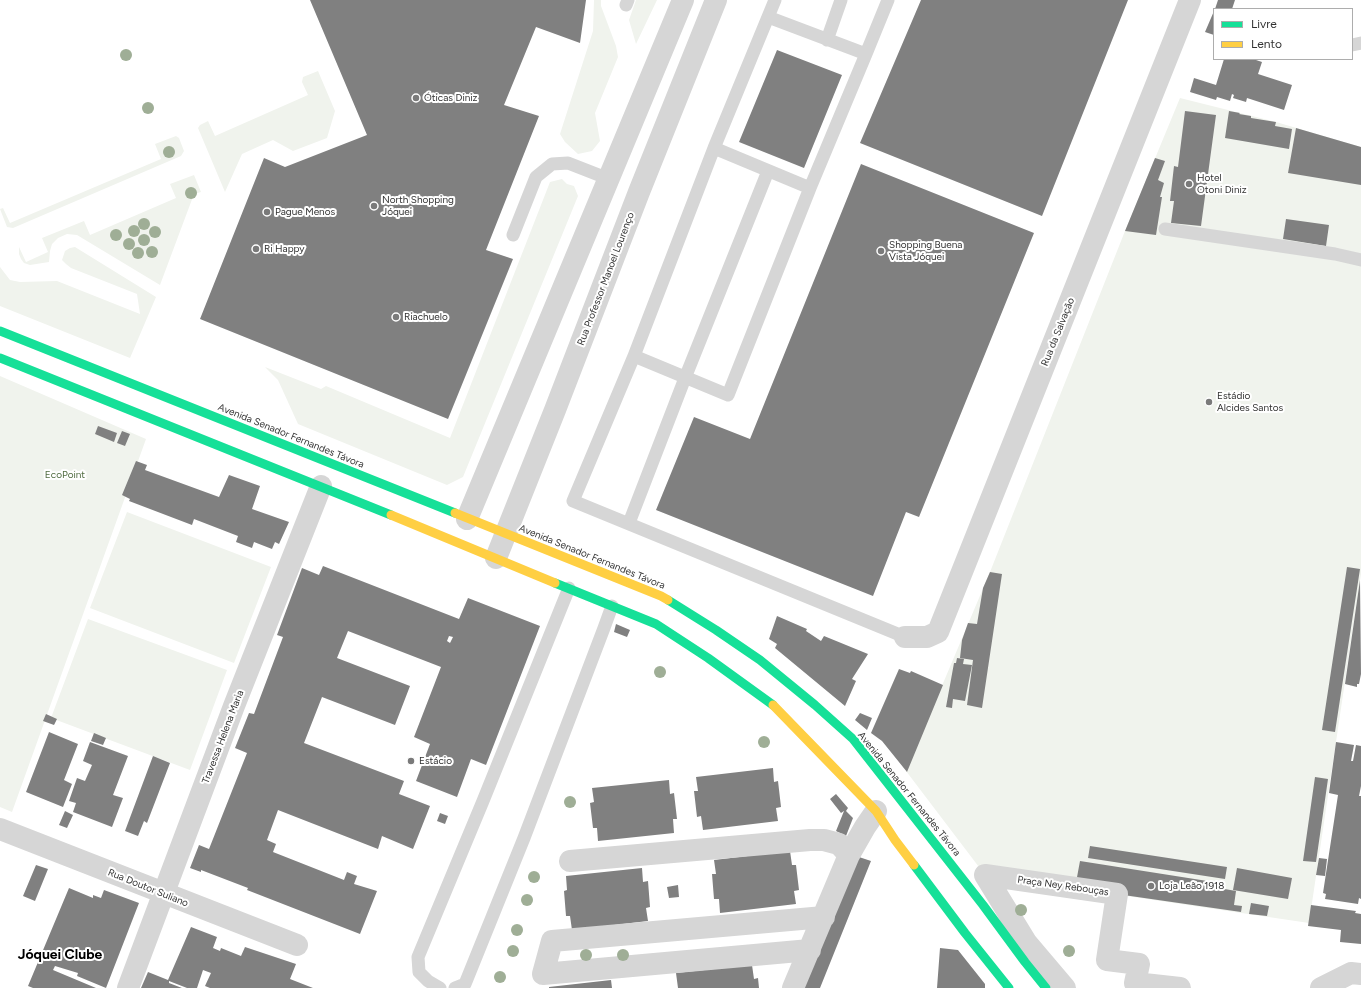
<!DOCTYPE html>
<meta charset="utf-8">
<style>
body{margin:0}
#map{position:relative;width:1361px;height:988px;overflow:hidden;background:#fff;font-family:Figtree,sans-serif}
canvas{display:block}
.legend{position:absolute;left:1213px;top:8px;width:140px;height:52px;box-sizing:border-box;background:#fff;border:1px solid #adadad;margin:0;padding:5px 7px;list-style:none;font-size:12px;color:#323232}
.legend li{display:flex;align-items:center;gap:8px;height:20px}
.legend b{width:20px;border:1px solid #adadad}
</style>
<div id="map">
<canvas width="1361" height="988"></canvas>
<ul class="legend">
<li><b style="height:5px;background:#16e098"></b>Livre</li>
<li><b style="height:5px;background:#ffcf43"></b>Lento</li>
</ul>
</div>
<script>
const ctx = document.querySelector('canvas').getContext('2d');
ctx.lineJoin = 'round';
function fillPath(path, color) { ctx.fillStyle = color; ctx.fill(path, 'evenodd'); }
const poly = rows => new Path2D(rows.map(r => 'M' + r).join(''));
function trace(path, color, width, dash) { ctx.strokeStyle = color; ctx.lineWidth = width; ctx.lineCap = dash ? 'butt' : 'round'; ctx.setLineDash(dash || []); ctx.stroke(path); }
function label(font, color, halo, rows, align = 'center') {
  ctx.font = font + ' Figtree,sans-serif'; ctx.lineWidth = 4; ctx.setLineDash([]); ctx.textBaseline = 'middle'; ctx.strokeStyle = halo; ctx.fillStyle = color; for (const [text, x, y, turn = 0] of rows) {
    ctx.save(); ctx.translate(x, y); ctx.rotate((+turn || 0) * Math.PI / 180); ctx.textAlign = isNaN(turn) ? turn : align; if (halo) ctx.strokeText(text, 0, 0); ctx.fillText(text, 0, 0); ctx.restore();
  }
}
fillPath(poly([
 [594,0,601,0,601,6,616,46,618,57,595,113,600,141,592,151,578,154,565,142,560,134,593,31],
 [636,0,657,0,636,44,629,20],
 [318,71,335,111,327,138,293,151,273,140,242,154,225,192,198,128,200,125,208,121,215,136,308,95,302,82,303,77],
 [1180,98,1276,122,1361,147,1361,574,1309,923,985,875,906,771,990,572,1125,231],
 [176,136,179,138,184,151,181,156,13,228,7,227,0,209,3,208,10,223,161,159,155,144],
 [194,175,201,192,194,194,160,285,77,235,67,234,58,238,52,244,50,251,49,262,30,265,24,263,21,259,19,254,19,247,26,262,48,252,42,238,84,221,90,235,176,198,170,184],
 [562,179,567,184,574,186,578,196,463,477,447,485,298,424,278,380,265,367,321,389,326,386,450,438,550,182],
 [75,247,156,297,130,358,0,306,0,267,10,280,20,282,57,281,140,314,137,294,71,268,66,264,62,260,65,251,70,248],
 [0,376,146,439,12,812,0,807],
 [127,512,271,567,234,663,90,608],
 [88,619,227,670,190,770,51,718]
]), '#f0f3ed');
fillPath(poly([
 [310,0,586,0,580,43,536,27,504,105,539,116,486,250,513,259,448,419,200,319,264,158,285,167,367,135],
 [921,0,1128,0,1042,216,860,143],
 [1218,0,1235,0,1232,9,1215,9],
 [1214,11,1214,35,1205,32],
 [777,50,842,75,804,168,739,142],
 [1224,59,1253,59,1262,62,1258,74,1292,85,1284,110,1247,98,1246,102,1233,98,1234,95,1232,94,1230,101,1217,97,1216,100,1190,92,1194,78,1216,85],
 [1185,111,1216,115,1201,226,1171,223,1174,201,1170,201,1174,166,1178,167],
 [1229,111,1240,113,1239,114,1251,116,1251,118,1276,122,1275,126,1292,129,1289,149,1225,138],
 [1296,128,1361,147,1361,185,1288,173],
 [1155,158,1165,161,1158,180,1164,183,1160,197,1162,197,1156,235,1125,231],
 [861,164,1034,233,919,517,906,512,873,596,656,510,694,417,750,439],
 [1286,219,1329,225,1326,246,1283,239],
 [98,426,117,433,114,442,95,434],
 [122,431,130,434,125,446,117,443],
 [136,461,147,465,145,470,219,497,229,475,260,486,252,509,289,522,279,544,275,542,272,549,254,542,252,548,236,542,238,536,194,519,192,525,129,501,130,499,122,495],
 [323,566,459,619,468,598,540,626,486,765,471,759,457,797,416,781,430,744,414,737,441,667,348,631,337,658,410,686,395,725,322,697,304,743,404,781,399,794,430,806,413,849,382,836,378,849,278,810,267,840,276,844,273,852,344,880,347,872,357,876,354,884,377,891,360,934,247,890,248,888,201,870,201,872,190,868,199,845,209,849,247,753,235,748,249,713,254,714,283,637,277,635,302,568,319,575],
 [449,636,453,637,450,643,447,641],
 [1347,567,1360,569,1335,732,1322,730],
 [990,572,1002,574,982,708,967,705,973,660,960,658,962,640,968,623,977,624,983,588],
 [1360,580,1361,674,1359,684,1357,684,1357,687,1345,684],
 [777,616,807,629,806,631,821,641,824,636,868,654,852,679,856,681,845,706,775,648,777,644,769,639],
 [616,624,630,630,627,637,614,632],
 [957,658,964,659,963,664,972,665,965,701,953,699,952,708,946,707,954,663,956,663],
 [899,669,910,673,911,671,943,685,907,772,882,741,871,733],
 [860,713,872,718,867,730,855,720],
 [46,714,57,719,54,725,43,721],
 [49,732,78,744,64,780,72,784,63,807,26,792],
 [94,733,106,738,103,745,91,741],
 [90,742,128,756,113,795,123,798,112,827,73,812,76,803,69,801,77,778,85,781,92,765,83,761],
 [1336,742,1354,745,1351,761,1353,761,1356,745,1361,746,1361,786,1359,796,1361,796,1361,899,1359,898,1358,904,1325,899,1326,894,1323,893,1338,795,1329,793],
 [153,756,170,763,147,823,144,821,138,836,125,831],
 [773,768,774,782,778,781,781,807,776,808,778,821,703,830,701,816,697,817,694,791,698,791,696,777],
 [1315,777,1328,779,1316,862,1303,861],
 [669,780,670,794,674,793,677,819,673,819,674,833,598,841,597,828,593,828,590,803,594,802,592,788],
 [836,794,848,808,846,811,853,818,846,836,836,831,844,811,841,813,830,799],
 [65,811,73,815,67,828,59,825],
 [440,813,448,816,445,824,437,821],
 [1090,846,1227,867,1225,879,1088,858],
 [790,851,792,865,796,865,799,890,794,891,796,904,720,913,719,899,714,899,712,874,716,874,714,860],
 [856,856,871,861,820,988,802,988],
 [1319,858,1327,859,1325,876,1316,875],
 [1080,861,1220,883,1219,888,1236,891,1234,905,1242,906,1241,912,1075,888],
 [36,865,48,869,35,901,23,896],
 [642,868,643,882,648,881,650,907,646,908,648,921,572,930,570,916,566,916,564,891,567,890,566,876],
 [1237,868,1292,878,1288,899,1233,890],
 [678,885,679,897,669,898,667,887],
 [69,888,93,898,93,895,101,898,104,890,139,903,106,988,77,976,78,973,55,966,53,970,96,988,33,988,28,986],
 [71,949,80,953,78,957,69,954],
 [1251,903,1269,906,1267,916,1249,914],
 [1311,905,1356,911,1355,913,1361,914,1361,944,1340,942,1341,930,1308,926],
 [191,927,217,937,213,948,220,951,221,948,241,956,245,947,296,964,290,979,313,988,210,988,205,986,211,973,203,970,197,988,187,988,169,981,169,983,182,988,141,988,148,972,168,980],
 [940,948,958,950,985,984,985,988,937,988],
 [752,965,754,979,758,978,759,988,678,988,676,973],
 [611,980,612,988,549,988,549,987]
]), '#808080');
trace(poly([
 [775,0,714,148,634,356,573,501,905,637],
 [626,5,628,0],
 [768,17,866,54],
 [827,40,841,0],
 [1352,45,1361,43],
 [714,148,810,188,866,54,888,0],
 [1165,229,1335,254,1361,260],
 [513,235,536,177,552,164,568,163,609,179],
 [634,356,728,395,810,188],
 [629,523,685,378,768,171],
 [440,988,428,981,419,972,418,957,483,801,569,588],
 [455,988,465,984,524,838,604,628,612,606]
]), '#d6d6d6', 13);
trace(poly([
 [467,519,683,0],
 [496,558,555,410,639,192,716,0],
 [905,637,927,637,938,632,1190,0],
 [0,829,297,945],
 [570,861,810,840,824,840,839,844,849,855],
 [810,950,543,974,552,941,824,917],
 [128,988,234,706,321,486],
 [793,988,849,855,865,827,876,811],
 [1065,988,1026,942,985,875,1117,894,1107,960,1139,964,1135,983,1180,988],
 [1321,988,1351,973,1361,974]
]), '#d6d6d6', 22);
trace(poly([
 [0,331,455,513],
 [0,358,391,515],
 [555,583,656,624,708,658,773,705],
 [668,600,716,630,760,660,815,705,853,739,983,905,1025,962,1046,988],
 [914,865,965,933,1009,988]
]), '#16e098', 9);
trace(poly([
 [455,513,661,596,668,600],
 [391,515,555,583],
 [773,705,876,811,895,840,914,865]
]), '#ffcf43', 9);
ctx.fillStyle = '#9fae96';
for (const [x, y] of [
 [126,55],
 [148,108],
 [169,152],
 [191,193],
 [144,224],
 [134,231],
 [155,232],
 [116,235],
 [144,240],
 [129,244],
 [152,252],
 [138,253],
 [660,672],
 [764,742],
 [570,802],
 [534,877],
 [527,900],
 [1021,910],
 [517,930],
 [513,951],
 [1069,951],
 [586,955],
 [623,955],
 [500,977]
]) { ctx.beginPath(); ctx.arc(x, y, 6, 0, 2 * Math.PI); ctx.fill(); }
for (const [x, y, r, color] of [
 [416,98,4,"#7a7a7a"],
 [1189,184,4,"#7a7a7a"],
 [374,206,4,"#7a7a7a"],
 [267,212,4,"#7a7a7a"],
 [256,249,4,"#7a7a7a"],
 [881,251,4,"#7a7a7a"],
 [396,317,4,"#7a7a7a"],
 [1209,402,4,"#7a7a7a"],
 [411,761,4,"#7a7a7a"],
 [1151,886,4,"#7a7a7a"]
]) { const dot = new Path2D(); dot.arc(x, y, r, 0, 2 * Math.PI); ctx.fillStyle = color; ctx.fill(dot); trace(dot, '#fff', 1.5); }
label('10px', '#323232', '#fff', [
 ["Óticas Diniz",424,98],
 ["Hotel",1197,178],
 ["Otoni Diniz",1197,190],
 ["North Shopping",382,200],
 ["Jóquei",382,212],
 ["Pague Menos",275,212],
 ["Shopping Buena",889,245],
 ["Vista Jóquei",889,257],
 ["Ri Happy",264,249],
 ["Riachuelo",404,317],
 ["Estádio",1217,396],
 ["Alcides Santos",1217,408],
 ["Estácio",419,761],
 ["Loja Leão 1918",1159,886]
], 'left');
label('10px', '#323232', '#fff', [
 ["Rua Professor Manoel Lourenço",606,279,-69],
 ["Rua da Salvação",1058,332,-68],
 ["Avenida Senador Fernandes Távora",291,436,22],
 ["Avenida Senador Fernandes Távora",592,557,22],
 ["Travessa Helena Maria",223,737,-69],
 ["Avenida Senador Fernandes Távora",909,794,51],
 ["Praça Ney Rebouças",1063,886,8],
 ["Rua Doutor Suliano",148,888,22]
]);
label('10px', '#516c41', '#fff', [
 ["EcoPoint",65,475]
]);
label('bold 14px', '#000', '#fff', [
 ["Jóquei Clube",60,955]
]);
</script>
